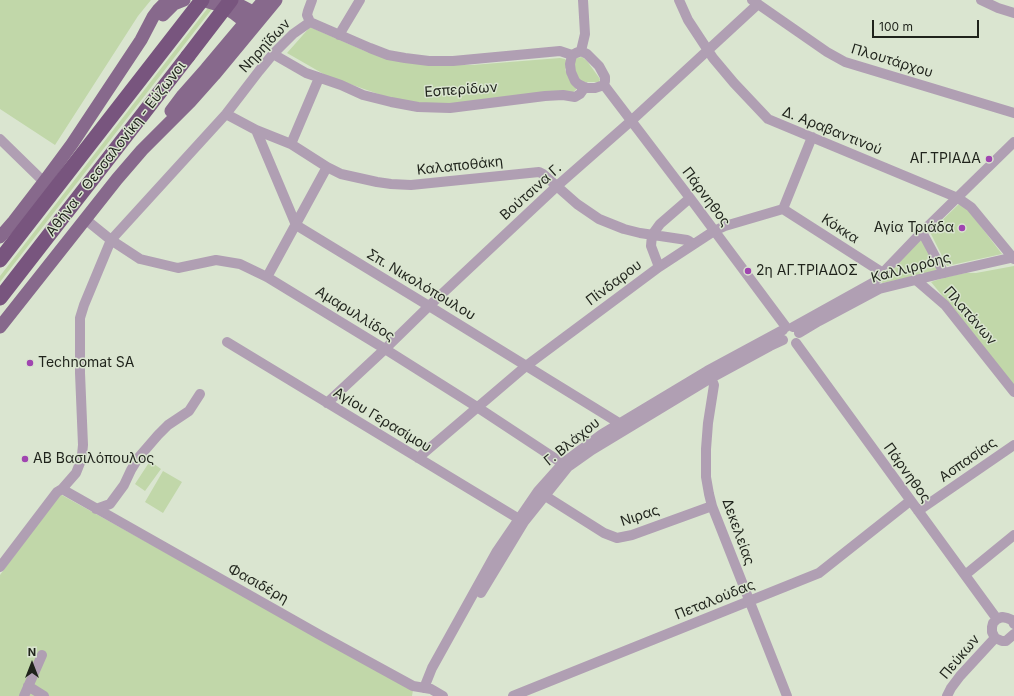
<!DOCTYPE html>
<meta charset="utf-8">
<style>
body{margin:0}
#map{position:relative;width:1014px;height:696px;overflow:hidden;background:#dae5d0;font-family:Inter,sans-serif}
canvas{display:block}
.north{position:absolute;left:12px;top:644px;width:40px;height:40px;-webkit-text-stroke:3px #dae5d0;paint-order:stroke;rotate:0deg;font-size:11px;font-weight:700;line-height:16px;text-align:center;color:#1f231b}
.north::after{content:'';display:block;margin:auto;width:14px;height:18px;background:#1f231b;clip-path:polygon(50% 0,100% 100%,50% 72%,0 100%)}
.scale{position:absolute;left:872px;top:20px;width:107px;height:18px;box-sizing:border-box;border:2px solid #1f231b;border-top:0;padding-left:5px;font-size:12px;line-height:14px;white-space:nowrap;color:#1f231b;-webkit-text-stroke:3px #dae5d0;paint-order:stroke}
</style>
<div id="map">
<canvas width="1014" height="696"></canvas>
<div class="north">N</div>
<div class="scale">100 m</div>
</div>
<script>
const ctx = document.querySelector('canvas').getContext('2d');
ctx.lineJoin = 'round';
function fillPath(path, color) { ctx.fillStyle = color; ctx.fill(path, 'evenodd'); }
const poly = rows => new Path2D(rows.map(r => 'M' + r).join(''));
function trace(path, color, width, dash) { ctx.strokeStyle = color; ctx.lineWidth = width; ctx.lineCap = dash ? 'butt' : 'round'; ctx.setLineDash(dash || []); ctx.stroke(path); }
function label(font, color, halo, rows, align = 'center') {
  ctx.font = font + ' Inter,sans-serif'; ctx.lineWidth = 3; ctx.setLineDash([]); ctx.textBaseline = 'middle'; ctx.strokeStyle = halo; ctx.fillStyle = color; for (const [text, x, y, turn = 0] of rows) {
    ctx.save(); ctx.translate(x, y); ctx.rotate((+turn || 0) * Math.PI / 180); ctx.textAlign = isNaN(turn) ? turn : align; if (halo) ctx.strokeText(text, 0, 0); ctx.fillText(text, 0, 0); ctx.restore();
  }
}
fillPath(poly([
 [0,0,151,0,138,16,55,145,0,109],
 [214,0,219,0,0,282,0,276],
 [310,27,365,51,449,65,472,65,560,58,565,59,567,62,567,67,565,69,568,77,579,87,572,93,470,102,427,105,384,96,327,76,287,53],
 [582,57,587,61,600,79,599,82,582,82,577,76,573,65,576,58],
 [960,203,969,211,1002,254,947,266,930,232],
 [921,238,938,271,883,283,881,282],
 [1014,266,1014,387,955,311,931,282,946,277,966,273,976,273],
 [150,461,161,469,145,491,135,484],
 [163,471,182,482,163,513,145,502],
 [60,494,413,690,412,696,0,696,0,575]
]), '#c1d7a9');
trace(poly([
 [679,0,688,20,713,58,734,83,768,119,958,198,971,207,1014,259],
 [752,0,827,52,845,62,1014,113],
 [981,0,998,8,1014,13],
 [310,22,370,48,388,55,405,58,429,61,453,61,560,51,572,55],
 [310,22,307,15,308,11,312,0],
 [339,35,360,0],
 [581,51,587,54,599,66,605,77,605,81,604,85,595,88,586,88,578,84,575,81,571,72,570,64,572,55,576,53,581,51],
 [581,51,585,34,583,0],
 [273,54,306,73,341,85,363,95,391,102,418,107,450,108,545,96,563,95,575,97,580,94,585,87],
 [604,85,690,198,786,327],
 [226,114,256,130,291,144,327,167,341,174,377,182,391,184,411,185,539,172,543,174,577,204,599,219,624,229,640,233,687,240,689,241,693,244],
 [256,130,296,225,429,306,619,423],
 [0,139,44,182],
 [291,144,319,78],
 [783,209,883,273],
 [783,209,812,137],
 [85,219,111,240,140,259,178,268,216,260,240,264,267,277,385,349,477,407,568,467],
 [922,232,944,273],
 [659,267,651,246,652,235,660,224,690,198],
 [267,277,327,167],
 [916,280,945,305,1014,392],
 [793,327,874,282,922,232,1014,142],
 [799,333,819,321,879,289,944,273,1014,257],
 [227,342,524,522],
 [796,343,997,619],
 [708,372,711,378,714,385,708,423,706,449,706,477,709,494,712,506,787,696],
 [327,403,385,349,429,306,557,186,631,121,758,4],
 [418,458,526,366,659,267,714,231,725,226,783,209],
 [62,489,320,635,413,686,431,689,443,696],
 [539,492,604,533,617,538,632,535,712,506],
 [96,509,110,504,124,485,131,470,139,457,158,435,168,425,189,411,200,394],
 [918,511,1014,445],
 [0,567,57,492,62,489,76,473,80,463,82,455,83,445,80,373,80,318,84,305,111,240,226,114,259,71,273,54,293,34,310,22],
 [965,575,1014,535],
 [481,593,524,522,568,467,592,450,711,378,770,346,783,340],
 [1014,624,1012,620,1007,618,1002,617,997,619,993,623,992,627,992,632,995,638,1002,641,1006,641,1014,634],
 [28,686,44,696],
 [424,688,432,668,497,551,538,491,563,463,602,434,707,371,783,330],
 [24,696,42,655],
 [513,696,819,573,910,501],
 [947,696,951,688,960,676,995,638]
]), '#b09fb3', 10);
trace(poly([
 [202,0,222,6,235,14,253,28],
 [230,0,249,10,261,18],
 [163,15,174,4,184,0],
 [171,111,183,95,206,69,264,0],
 [0,237,14,221,44,182,72,144,141,40,153,17,159,9,168,0],
 [0,327,117,179,142,150,190,102,214,75,276,0]
]), '#87698c', 13);
trace(poly([
 [0,260,202,0],
 [0,298,188,56]
]), '#78557e', 15);
trace(poly([
 [188,56,231,0]
]), '#78557e', 15);
for (const [x, y, r, color] of [
 [989,159,4,"#a045b0"],
 [962,228,4,"#a045b0"],
 [748,271,4,"#a045b0"],
 [30,363,4,"#a045b0"],
 [25,459,4,"#a045b0"]
]) { const dot = new Path2D(); dot.arc(x, y, r, 0, 2 * Math.PI); ctx.fillStyle = color; ctx.fill(dot); trace(dot, '#dae5d0', 1.5); }
label('14px', '#1f231b', '#dae5d0', [
 ["Νηρηϊδων",265,46,-47],
 ["Πλουτάρχου",892,61,17],
 ["Εσπερίδων",461,90,-4],
 ["Δ. Αραβαντινού",832,131,22],
 ["Αθήνα - Θεσσαλονίκη - Εύζωνοι",116,149,-52],
 ["Καλαποθάκη",460,166,-6],
 ["Βούτσινα Γ.",531,192,-42],
 ["Πάρνηθος",706,197,53],
 ["Κόκκα",840,229,33],
 ["Καλλιρρόης",911,268,-15],
 ["Πίνδαρου",614,283,-37],
 ["Σπ. Νικολόπουλου",421,285,31],
 ["Αμαρυλλίδος",355,314,32],
 ["Πλατάνων",970,316,49],
 ["Αγίου Γερασίμου",382,420,31],
 ["Γ. Βλάχου",572,442,-39],
 ["Ασπασίας",968,460,-35],
 ["Πάρνηθος",907,473,54],
 ["Νιρας",640,516,-18],
 ["Δεκελείας",738,532,70],
 ["Φασιδέρη",258,584,29],
 ["Πεταλούδας",715,600,-22],
 ["Πεύκων",960,657,-50]
]);
label('14px', '#1f231b', '#dae5d0', [
 ["ΑΓ.ΤΡΙΑΔΑ",981,159,"right"],
 ["Αγία Τριάδα",954,228,"right"],
 ["2η ΑΓ.ΤΡΙΑΔΟΣ",756,271],
 ["Technomat SA",38,363],
 ["ΑΒ Βασιλόπουλος",33,459]
], 'left');
</script>
